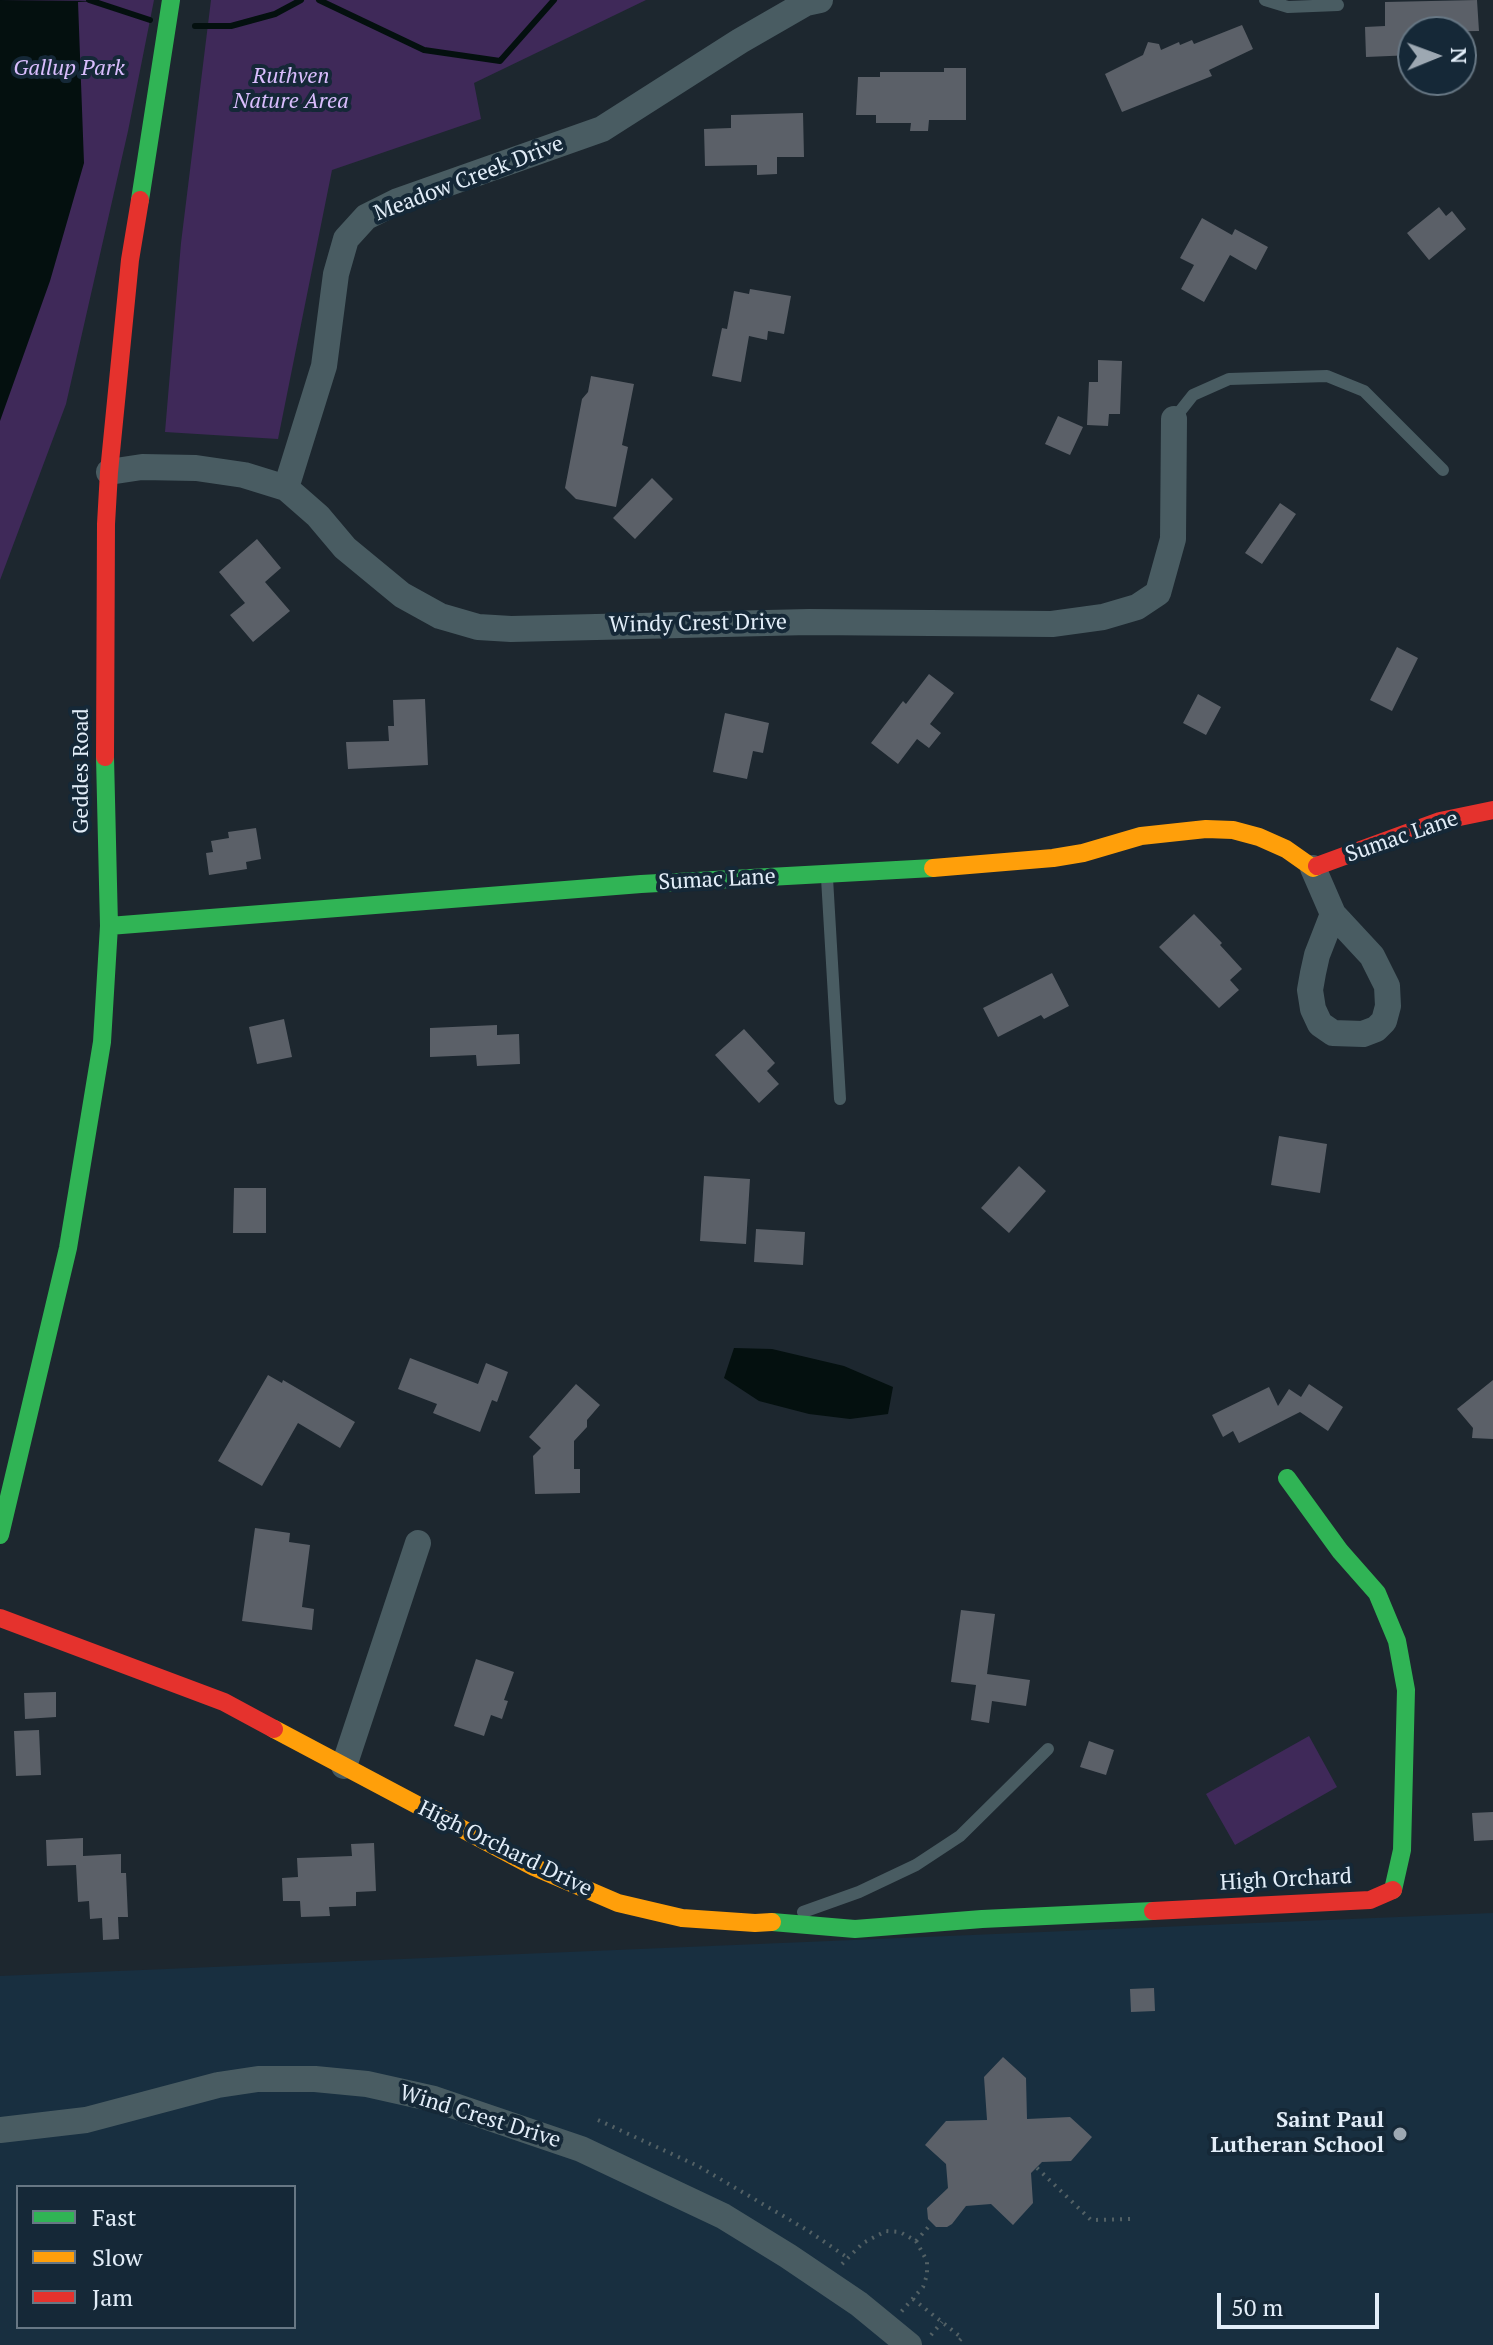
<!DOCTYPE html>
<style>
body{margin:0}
#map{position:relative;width:1493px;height:2345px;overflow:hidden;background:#1d272f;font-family:"PT Serif",serif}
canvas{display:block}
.legend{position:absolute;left:16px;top:2185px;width:280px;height:144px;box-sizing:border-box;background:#152837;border:2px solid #677784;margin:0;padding:10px 14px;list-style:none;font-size:24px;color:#e2edf8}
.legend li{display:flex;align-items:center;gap:16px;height:40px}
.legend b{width:40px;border:2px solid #677784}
.north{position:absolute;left:1397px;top:16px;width:80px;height:80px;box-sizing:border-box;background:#152837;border:2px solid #677784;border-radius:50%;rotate:89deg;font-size:22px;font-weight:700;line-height:32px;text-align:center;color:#e2edf8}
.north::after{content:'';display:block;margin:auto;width:28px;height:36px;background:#9da8b2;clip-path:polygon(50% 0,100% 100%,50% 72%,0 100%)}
.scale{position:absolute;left:1217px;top:2293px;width:162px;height:36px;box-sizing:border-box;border:4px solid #e2edf8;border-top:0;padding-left:10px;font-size:24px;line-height:28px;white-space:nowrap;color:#e2edf8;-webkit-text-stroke:6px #152837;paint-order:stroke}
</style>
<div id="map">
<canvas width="1493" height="2345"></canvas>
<ul class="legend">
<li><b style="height:10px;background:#30b455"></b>Fast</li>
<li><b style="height:10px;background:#ff9f0a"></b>Slow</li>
<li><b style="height:10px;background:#e5322d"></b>Jam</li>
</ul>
<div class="north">N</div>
<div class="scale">50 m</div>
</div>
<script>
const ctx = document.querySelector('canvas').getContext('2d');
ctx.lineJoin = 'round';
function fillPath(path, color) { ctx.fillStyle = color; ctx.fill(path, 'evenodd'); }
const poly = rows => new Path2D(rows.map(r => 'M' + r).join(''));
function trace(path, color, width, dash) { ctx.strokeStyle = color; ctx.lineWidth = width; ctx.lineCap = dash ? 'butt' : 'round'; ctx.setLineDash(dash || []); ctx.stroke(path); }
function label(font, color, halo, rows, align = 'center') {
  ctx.font = font + ' "PT Serif",serif'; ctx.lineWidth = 8; ctx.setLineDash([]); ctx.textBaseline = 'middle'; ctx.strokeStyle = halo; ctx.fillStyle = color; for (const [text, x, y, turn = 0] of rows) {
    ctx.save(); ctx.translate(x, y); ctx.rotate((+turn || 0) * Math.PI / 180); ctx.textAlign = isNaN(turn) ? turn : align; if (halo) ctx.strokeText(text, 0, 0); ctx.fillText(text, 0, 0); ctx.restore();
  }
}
fillPath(poly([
 [1493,1913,1493,2345,0,2345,0,1976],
 [18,2187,294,2187,294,2327,18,2327]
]), '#182f40');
fillPath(poly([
 [0,0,154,0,128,131,66,404,0,580],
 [211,0,646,0,474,83,481,119,332,170,278,439,165,432,181,243],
 [1309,1736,1337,1787,1235,1845,1206,1794]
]), '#3f2959');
fillPath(poly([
 [0,0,98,1,78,2,84,163,50,281,0,421],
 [734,1348,772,1349,844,1366,893,1387,888,1414,850,1419,809,1414,759,1401,724,1378]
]), '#04100f');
trace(poly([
 [89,0,150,20],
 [319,0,424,50,500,61,554,0],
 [195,26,231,26,275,14,301,0]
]), '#04100f', 6);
fillPath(poly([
 [1477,0,1479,31,1413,32,1413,55,1366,57,1365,27,1385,26,1385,2],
 [1242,25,1253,49,1209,70,1212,76,1122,112,1105,74,1143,55,1148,42,1159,44,1161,50,1179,42,1180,45,1192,40,1194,44],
 [944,68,966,68,966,120,929,120,928,131,910,131,911,123,876,123,876,115,856,115,858,77,880,77,880,72,944,72],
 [803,113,804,157,777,157,777,174,757,175,757,165,705,166,704,129,731,128,731,115],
 [1439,207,1446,216,1452,211,1466,229,1429,260,1407,233],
 [1202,218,1232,235,1235,229,1268,247,1256,270,1230,255,1204,302,1181,289,1194,265,1180,258],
 [750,289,791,296,784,334,768,331,767,340,749,336,741,382,712,376,722,328,727,329,734,291,749,294],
 [1098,360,1122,361,1120,414,1109,414,1108,426,1087,425,1089,382,1098,382],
 [591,376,634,384,622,445,628,447,616,507,576,499,565,488,582,399,588,392],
 [1058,416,1083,427,1070,455,1045,444],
 [652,478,673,499,635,539,613,518],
 [1280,503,1296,514,1262,564,1245,553],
 [257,539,281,568,265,582,290,611,253,642,230,615,245,603,219,572],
 [1397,647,1418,658,1392,711,1370,700],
 [929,674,954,693,930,724,941,733,929,748,917,739,898,764,871,743,903,701,906,704],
 [1198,694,1221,707,1206,735,1183,723],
 [425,699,428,765,348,769,346,742,389,741,388,726,394,726,393,700],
 [725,713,769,723,763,753,753,751,747,779,713,772],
 [256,828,261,859,246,862,247,869,209,875,206,853,213,852,211,841,229,838,228,832],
 [1194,914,1222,943,1220,945,1242,969,1230,980,1239,990,1219,1008,1159,947],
 [1052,973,1069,1006,1044,1019,1041,1015,998,1037,983,1008],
 [284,1019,292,1057,257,1064,249,1027],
 [497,1025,497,1035,519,1034,520,1064,477,1066,476,1055,430,1057,430,1028],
 [744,1029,775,1063,767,1071,779,1084,759,1103,715,1055],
 [1279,1136,1327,1144,1320,1193,1271,1185],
 [1019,1166,1046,1191,1009,1233,981,1208],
 [704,1176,750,1179,746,1244,700,1241],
 [234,1188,266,1188,266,1233,233,1233],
 [756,1229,805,1232,803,1265,754,1262],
 [410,1358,478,1384,486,1363,508,1372,497,1402,492,1400,480,1432,433,1413,437,1404,398,1389],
 [268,1375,282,1383,283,1380,355,1422,340,1448,298,1423,262,1486,218,1461],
 [1493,1380,1493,1439,1472,1438,1473,1428,1457,1409],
 [576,1384,600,1405,587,1420,587,1427,574,1441,574,1469,580,1469,580,1493,535,1494,533,1456,541,1448,529,1437],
 [1309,1384,1343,1407,1328,1431,1300,1412,1239,1443,1233,1431,1223,1437,1212,1415,1269,1387,1278,1406,1289,1389,1301,1397],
 [255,1528,290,1533,289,1542,310,1545,302,1607,314,1609,312,1630,242,1621],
 [961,1610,995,1614,987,1674,1030,1680,1026,1706,992,1701,989,1723,971,1720,976,1685,951,1682],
 [476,1659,514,1672,504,1700,508,1701,502,1719,491,1715,484,1736,454,1726],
 [56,1692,56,1717,25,1719,24,1693],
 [39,1730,41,1775,16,1776,14,1731],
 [1089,1741,1114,1750,1106,1775,1080,1767],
 [1493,1812,1493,1840,1474,1841,1472,1813],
 [83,1838,83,1856,121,1854,121,1873,126,1873,128,1917,118,1917,119,1939,103,1940,102,1918,90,1919,89,1901,78,1902,76,1865,47,1866,46,1840],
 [374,1843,376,1891,356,1892,356,1906,329,1907,330,1916,301,1917,300,1901,283,1901,282,1878,298,1877,297,1858,352,1856,351,1844],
 [1154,1988,1155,2011,1131,2012,1130,1989],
 [1003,2057,1026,2078,1027,2119,1070,2117,1092,2137,1071,2161,1042,2162,1031,2173,1033,2203,1013,2225,991,2204,966,2206,952,2224,947,2227,936,2227,928,2219,927,2208,948,2188,946,2164,925,2145,946,2121,987,2120,984,2077]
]), '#5b6068');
trace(poly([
 [598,2120,698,2166,807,2230,848,2258],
 [1037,2168,1091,2220,1132,2219],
 [916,2241,931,2224],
 [842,2264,863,2243,886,2231,900,2232,916,2241,927,2261,927,2275,923,2287,901,2312],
 [913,2299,962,2338,957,2343],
 [931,2335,942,2322]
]), '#536165', 4, [2, 6]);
trace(poly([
 [1265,0,1288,7,1338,5],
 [1174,419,1193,395,1229,379,1327,376,1364,391,1443,470],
 [827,878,840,1099],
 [803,1912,859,1892,916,1865,960,1836,1048,1749]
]), '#495c62', 12);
trace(poly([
 [109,472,142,467,196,468,244,475,286,488,318,516,345,548,402,595,440,616,478,627,511,629,809,622,1052,624,1103,617,1137,607,1158,593,1173,539,1174,419],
 [286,488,324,366,336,274,346,239,366,217,398,201,602,129,740,41,806,3,820,0],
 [1313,868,1333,914],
 [1333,914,1372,956,1387,986,1388,1006,1384,1021,1376,1029,1363,1034,1333,1033,1320,1024,1313,1009,1310,990,1313,973,1317,955,1333,914],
 [344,1766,418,1543],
 [0,2130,86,2120,218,2085,258,2079,315,2079,367,2084,434,2099,581,2149,723,2216,788,2256,859,2304,909,2345]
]), '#495c62', 26);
trace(poly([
 [140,200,171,0],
 [109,926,641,884,933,868],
 [1287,1478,1340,1551,1377,1593,1397,1641,1406,1690,1402,1850,1393,1890],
 [0,1535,68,1248,102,1042,109,926,105,757],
 [772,1922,855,1929,982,1919,1153,1911]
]), '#30b455', 18);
trace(poly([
 [933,868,1053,858,1083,853,1141,836,1206,829,1233,830,1259,837,1286,849,1313,868,1317,866],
 [274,1729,534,1867,618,1903,682,1918,755,1923,772,1922]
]), '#ff9f0a', 18);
trace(poly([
 [105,757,106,524,109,472,130,260,140,200],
 [1317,866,1440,821,1493,810],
 [0,1618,224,1702,274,1729],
 [1153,1911,1370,1900,1393,1890]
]), '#e5322d', 18);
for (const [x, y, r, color] of [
 [1400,2134,8,"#9da8b2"]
]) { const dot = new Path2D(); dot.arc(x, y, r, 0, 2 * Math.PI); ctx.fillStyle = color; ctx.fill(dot); trace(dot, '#152837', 3); }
label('italic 22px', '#d9bdfd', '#152837', [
 ["Gallup Park",69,69],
 ["Ruthven",291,77],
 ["Nature Area",291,102]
]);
label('22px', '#e2edf8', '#152837', [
 ["Meadow Creek Drive",469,179,-21],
 ["Windy Crest Drive",698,624,-1],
 ["Geddes Road",82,771,-90],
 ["Sumac Lane",1402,837,-19],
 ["Sumac Lane",717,880,-3],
 ["High Orchard Drive",505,1849,26],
 ["High Orchard",1286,1880,-3],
 ["Wind Crest Drive",480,2117,17]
]);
label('bold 22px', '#e2edf8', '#152837', [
 ["Saint Paul",1384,2121],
 ["Lutheran School",1384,2146]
], 'right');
</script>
